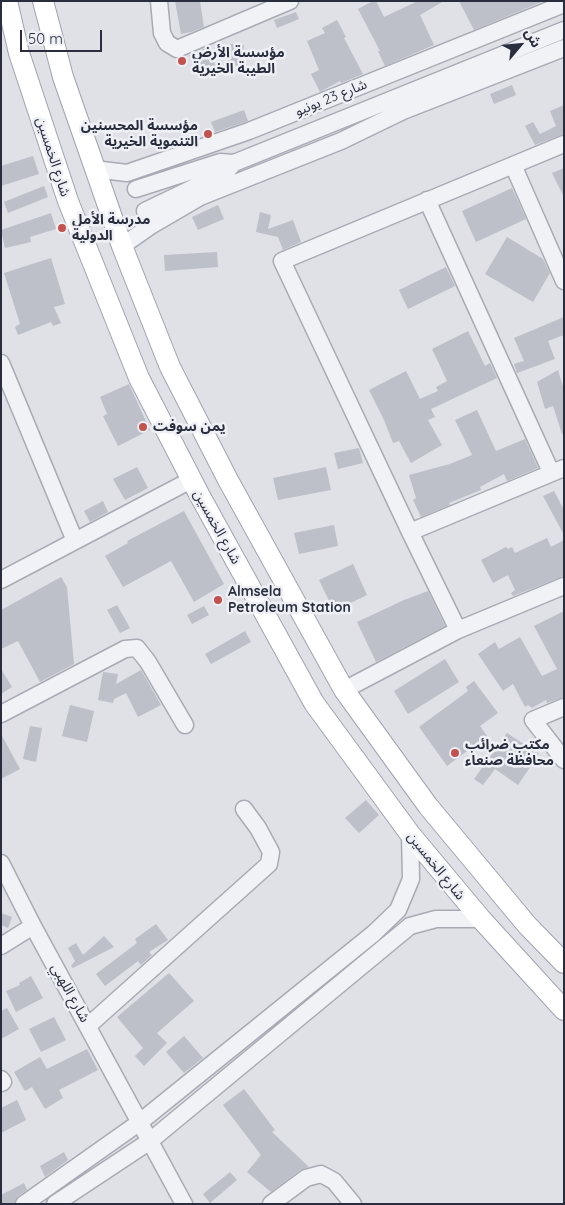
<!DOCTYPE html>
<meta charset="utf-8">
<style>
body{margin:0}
#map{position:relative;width:565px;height:1205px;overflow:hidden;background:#dfe1e7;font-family:Quicksand,"Noto Sans Arabic",sans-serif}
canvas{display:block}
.frame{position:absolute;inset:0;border:2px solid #292d3d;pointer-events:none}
.north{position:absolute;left:495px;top:20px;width:50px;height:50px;-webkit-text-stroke:4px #eef0f5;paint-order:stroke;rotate:62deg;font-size:14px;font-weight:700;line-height:20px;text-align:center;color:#292d3d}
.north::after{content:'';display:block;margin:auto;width:18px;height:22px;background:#292d3d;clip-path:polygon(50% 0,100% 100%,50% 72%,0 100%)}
.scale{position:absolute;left:20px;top:30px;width:82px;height:22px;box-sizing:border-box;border:2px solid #292d3d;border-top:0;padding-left:6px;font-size:15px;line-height:18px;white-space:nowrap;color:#292d3d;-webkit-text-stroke:4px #eef0f5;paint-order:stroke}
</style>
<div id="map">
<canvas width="565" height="1205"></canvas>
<div class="frame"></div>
<div class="north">ش</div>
<div class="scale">50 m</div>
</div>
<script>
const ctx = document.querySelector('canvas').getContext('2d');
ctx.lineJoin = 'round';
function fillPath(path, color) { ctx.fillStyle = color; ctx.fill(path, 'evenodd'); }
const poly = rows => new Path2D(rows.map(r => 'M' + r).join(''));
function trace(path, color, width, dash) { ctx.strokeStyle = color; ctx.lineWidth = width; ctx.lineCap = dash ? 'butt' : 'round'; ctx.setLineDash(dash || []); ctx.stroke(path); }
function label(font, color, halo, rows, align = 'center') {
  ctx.font = font + ' Quicksand,"Noto Sans Arabic",sans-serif'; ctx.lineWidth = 5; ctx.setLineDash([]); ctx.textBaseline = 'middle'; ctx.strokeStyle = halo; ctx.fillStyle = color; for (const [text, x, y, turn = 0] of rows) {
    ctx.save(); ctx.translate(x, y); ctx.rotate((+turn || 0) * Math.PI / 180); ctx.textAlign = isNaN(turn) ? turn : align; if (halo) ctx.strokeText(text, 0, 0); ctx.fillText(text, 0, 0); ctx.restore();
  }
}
fillPath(poly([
 [175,1,200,1,204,27,191,32,181,34],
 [373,1,376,1,384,17,418,1,444,1,420,15,434,45,385,66,378,51,380,51,358,9],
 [459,1,544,1,474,30],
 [296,12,299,19,277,28,274,20],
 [337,20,346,37,344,38,363,74,341,83,340,81,320,92,311,74,319,70,307,41,325,33,322,28],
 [230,44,244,45,242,66,228,65],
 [208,47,216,67,196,74,189,55],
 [512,85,516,95,494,104,490,94],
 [564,105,564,134,535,145,525,126,533,122,540,134,556,126,550,111],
 [244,110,248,121,215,132,211,122],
 [33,156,39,174,1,186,1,166],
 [564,168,564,197,552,173],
 [44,186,48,197,8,213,4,202],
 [512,188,526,219,476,242,462,211],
 [218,205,224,219,198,230,192,217],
 [260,212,271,215,268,229,293,220,301,242,283,250,278,237,256,232],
 [51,213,56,229,30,237,31,242,5,248,1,230],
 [507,237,543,259,550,273,533,302,485,274],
 [217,252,218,267,165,271,164,255],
 [51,258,65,304,54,307,61,323,53,326,51,322,18,335,15,327,20,324,4,273],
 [446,267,455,286,408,309,399,290],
 [564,317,564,335,548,341,555,359,517,373,514,364,524,361,514,338],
 [468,331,485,366,490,363,497,378,431,409,435,417,428,420,442,445,411,463,399,441,393,443,384,420,369,390,406,371,420,399,438,391,436,387,447,381,432,349],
 [558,370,564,390,564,434,562,434,553,406,545,409,537,382],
 [129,384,150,430,118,446,103,416,107,414,100,397],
 [477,410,496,451,525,439,538,468,507,481,504,474,480,487,481,490,449,503,450,505,421,517,413,500,416,498,409,475,450,464,472,455,455,420],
 [359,448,363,463,338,469,334,453],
 [137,467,148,488,125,500,113,479],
 [326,467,331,490,278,500,273,478],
 [554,491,564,510,564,535,543,496],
 [103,501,108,512,90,522,84,511],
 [184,511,224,584,194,602,171,561,123,587,105,556,128,543,127,541],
 [334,525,338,546,299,554,294,533],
 [547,538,551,547,564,540,564,576,513,596,511,593,515,590,508,575,493,583,481,560,506,547,508,549,512,547,515,553],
 [353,564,367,595,334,611,319,580],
 [61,577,67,587,74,664,40,682,18,641,1,649,1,610],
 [428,591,445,626,376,662,357,622,404,600],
 [117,605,130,628,120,633,107,610],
 [204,606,209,615,192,624,187,615],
 [564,611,564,697,547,703,546,700,532,708,528,705,525,707,513,684,503,691,478,654,495,642,499,649,520,637,542,676,557,669,534,626],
 [245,631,251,642,211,664,205,654],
 [445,659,459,682,408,714,394,691],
 [1,669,12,687,1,694],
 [141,670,161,705,138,717,126,693,114,699,113,703,98,700,103,672,118,674,116,684],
 [474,681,498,713,480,726,487,736,447,766,419,727,468,691,466,687],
 [70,705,94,711,87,742,62,736],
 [30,726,42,728,36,762,23,759],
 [507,733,539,754,518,785,495,769,483,785,474,779],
 [1,734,20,769,1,779],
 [366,800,379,815,359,833,345,818],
 [1,913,12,917,8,928,1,925],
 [156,924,168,940,149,952,152,955,141,965,138,961,105,986,96,974,137,943,135,939],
 [104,936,114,947,73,968,71,966,75,961,68,948,76,943,83,955],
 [169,973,194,1001,157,1033,167,1043,144,1066,135,1056,143,1048,117,1017],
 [31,976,43,998,16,1012,6,991,20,985,19,983],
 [7,1008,19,1029,1,1039,1,1011],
 [54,1017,66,1040,41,1052,29,1029],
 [184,1036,203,1058,184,1073,166,1052],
 [87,1049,98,1070,59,1090,63,1098,45,1109,32,1087,25,1091,14,1072,40,1057,47,1069],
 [244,1089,275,1130,272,1132,309,1167,300,1170,271,1192,247,1172,261,1155,223,1105],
 [17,1100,26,1120,1,1133,1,1108],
 [64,1152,68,1160,45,1177,40,1166],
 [230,1172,237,1180,210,1203,203,1194],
 [24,1183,27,1190,18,1196,14,1204,1,1204,1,1195]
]), '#bdbfc9');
const minor = poly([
 [159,1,162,33,167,43,177,49,290,1],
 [513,165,564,281],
 [94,169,127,173,249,131,564,4],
 [136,189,220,162,234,163],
 [427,200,551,472],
 [145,211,226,172,234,163,564,30],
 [122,246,152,225,200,197,341,141,403,111,564,48],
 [1,363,75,541],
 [410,532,564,468],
 [1,580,191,480],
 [458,630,410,532,282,261,564,144],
 [344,690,458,630,564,586],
 [564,707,533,720,564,760],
 [1,714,125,649,137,648,148,662,185,725],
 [1,863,33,926,184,1204],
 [1,946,33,926],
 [88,1026,269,864,271,852,258,828,244,809],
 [1,1079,3,1082,1,1083],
 [24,1204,140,1122,373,934,398,910,411,879,410,834],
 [55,1204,150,1141,410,926,436,919,481,919],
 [271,1204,306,1178,321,1174,334,1181,353,1204]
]);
const major = poly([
 [7,1,19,53,68,201,139,378,200,496,314,703,410,834,481,919,564,1010],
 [43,1,63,77,122,246,170,367,228,480,344,690,428,806,527,925,564,963]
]);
trace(minor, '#a8abb4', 19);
trace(major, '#9fa3b2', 22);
trace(minor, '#f1f2f6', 16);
trace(major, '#fff', 20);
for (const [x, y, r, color] of [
 [182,61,5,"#c2524e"],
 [208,134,5,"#c2524e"],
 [62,228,5,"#c2524e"],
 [143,427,5,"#c2524e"],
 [218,600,5,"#c2524e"],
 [455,753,5,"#c2524e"]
]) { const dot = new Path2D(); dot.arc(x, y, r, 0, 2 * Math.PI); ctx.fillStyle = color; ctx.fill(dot); trace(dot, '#eef0f5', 2); }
label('bold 14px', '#292d3d', '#eef0f5', [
 ["مؤسسة الأرض",192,53],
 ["الطيبة الخيرية",192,69],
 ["مؤسسة المحسنين",198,126,"right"],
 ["التنموية الخيرية",198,142,"right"],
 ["مدرسة الأمل",72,220],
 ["الدولية",72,236],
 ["يمن سوفت",153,427],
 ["Almsela",228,592],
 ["Petroleum Station",228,608],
 ["مكتب ضرائب",465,745],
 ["محافظة صنعاء",465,761]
], 'left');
label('14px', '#292d3d', '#eef0f5', [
 ["شارع 23 يونيو",331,98,-22],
 ["شارع الخمسين",53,157,72],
 ["شارع الخمسين",217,527,61],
 ["شارع الخمسين",436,866,51],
 ["شارع اللهبي",70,993,61]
]);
</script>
